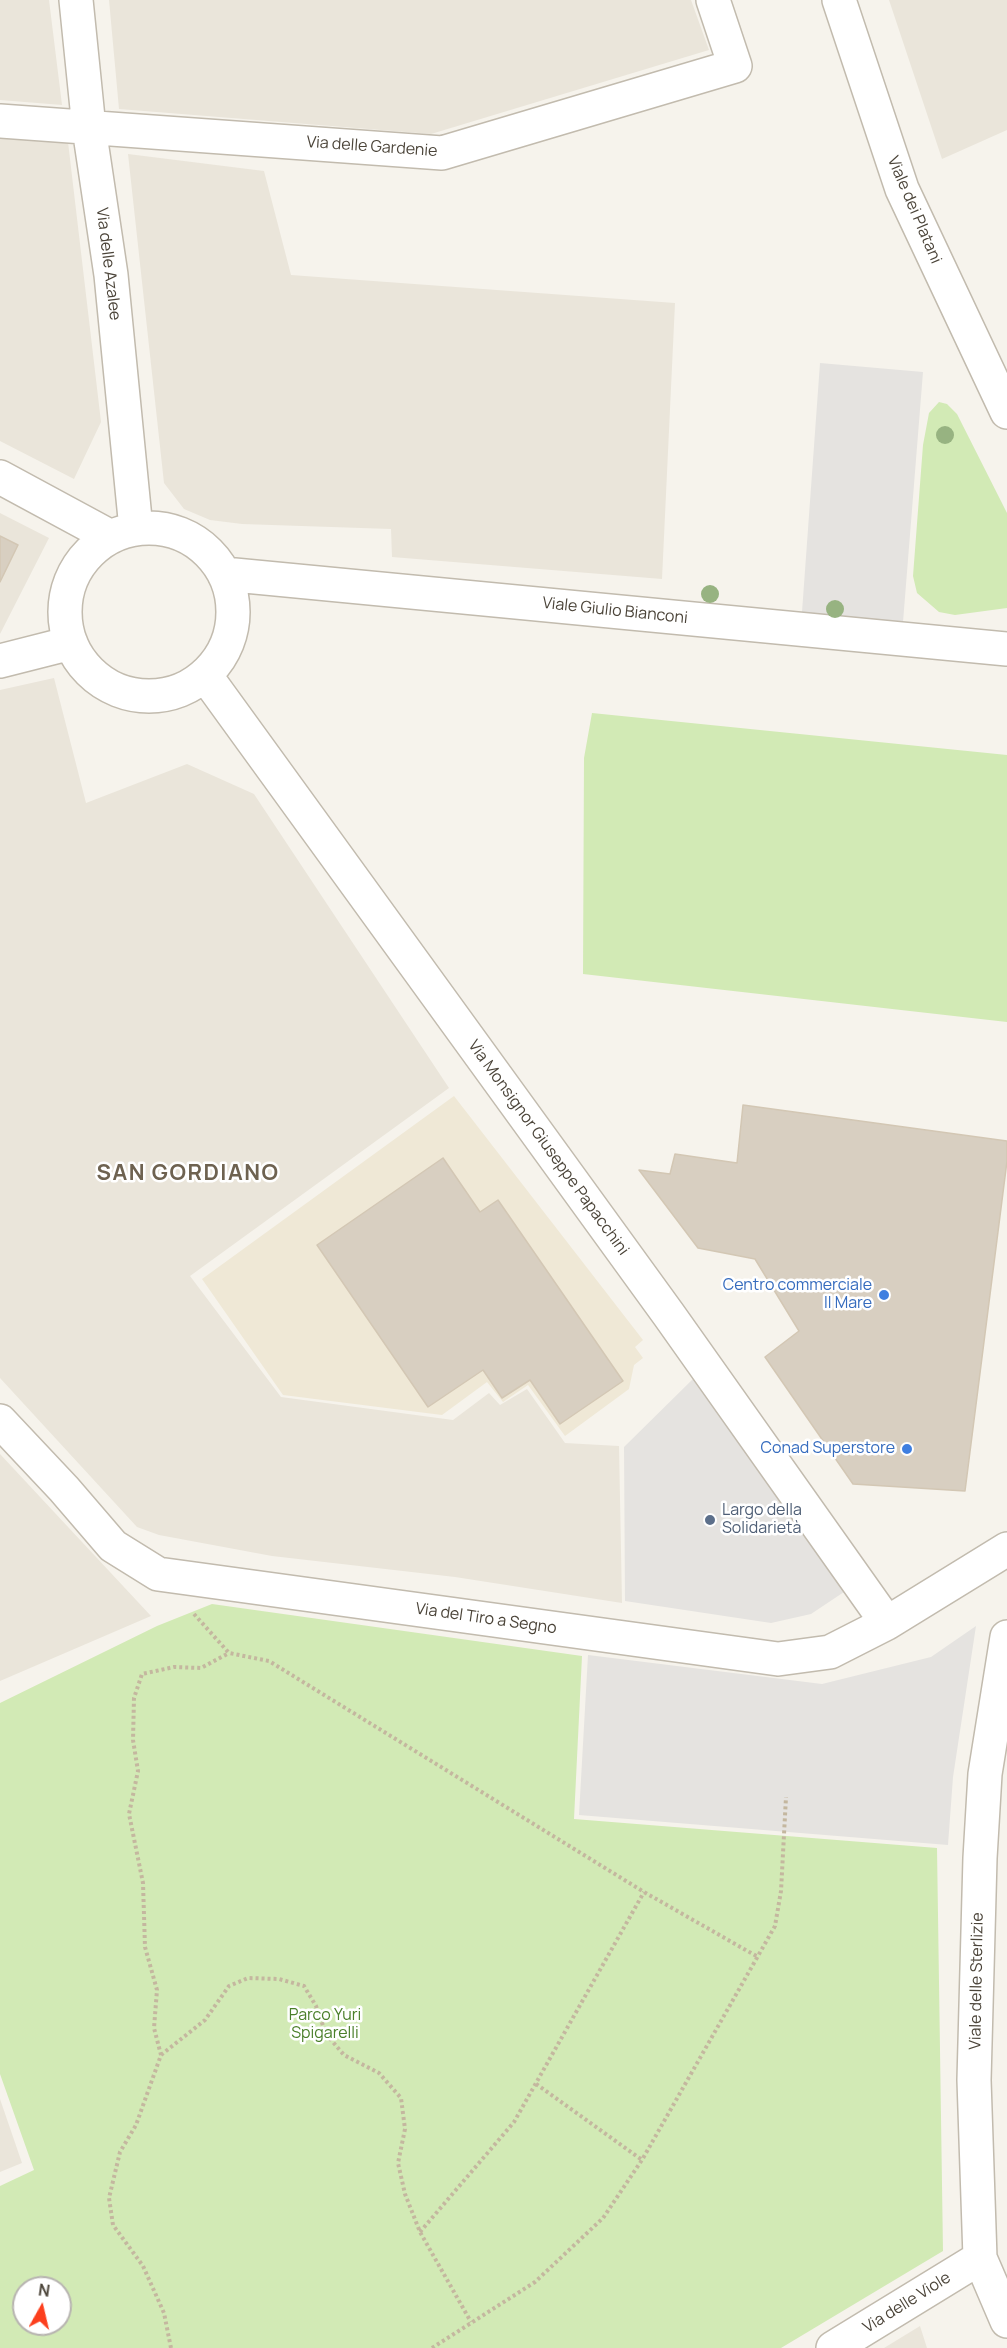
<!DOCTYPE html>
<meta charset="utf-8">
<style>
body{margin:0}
#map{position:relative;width:1007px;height:2348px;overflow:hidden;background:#f6f3ec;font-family:Manrope,sans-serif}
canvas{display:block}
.north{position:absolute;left:12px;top:2276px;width:60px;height:60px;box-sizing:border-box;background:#fff;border:2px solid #b7b4b0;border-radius:50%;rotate:8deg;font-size:16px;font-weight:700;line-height:24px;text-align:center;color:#4b4439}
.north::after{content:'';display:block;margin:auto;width:21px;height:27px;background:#fc3f1d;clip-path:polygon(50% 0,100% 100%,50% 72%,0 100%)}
</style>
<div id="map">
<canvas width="1007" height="2348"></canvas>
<div class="north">N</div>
</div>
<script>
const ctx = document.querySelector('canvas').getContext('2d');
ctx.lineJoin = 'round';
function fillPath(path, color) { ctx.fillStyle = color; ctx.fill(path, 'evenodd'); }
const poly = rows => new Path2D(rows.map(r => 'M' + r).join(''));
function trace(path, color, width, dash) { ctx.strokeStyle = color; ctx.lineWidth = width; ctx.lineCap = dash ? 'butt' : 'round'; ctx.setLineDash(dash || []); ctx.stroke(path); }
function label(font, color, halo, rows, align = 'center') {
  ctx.font = font + ' Manrope,sans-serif'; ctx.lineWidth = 5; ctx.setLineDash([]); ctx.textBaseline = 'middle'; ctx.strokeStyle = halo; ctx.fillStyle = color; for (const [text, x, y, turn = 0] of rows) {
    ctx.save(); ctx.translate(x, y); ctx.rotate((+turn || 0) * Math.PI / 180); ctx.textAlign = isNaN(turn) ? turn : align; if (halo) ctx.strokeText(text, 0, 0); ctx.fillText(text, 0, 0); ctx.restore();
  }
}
fillPath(poly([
 [0,0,49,0,62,105,0,100],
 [109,0,691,0,709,50,431,134,119,109],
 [889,0,1007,0,1007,130,942,159],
 [0,138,68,142,101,422,74,479,0,441],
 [128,154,264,171,291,275,675,303,662,579,392,557,391,529,242,524,210,520,184,509,164,483],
 [0,513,49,538,0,634],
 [54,678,86,803,187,764,254,794,449,1088,190,1276,281,1397,453,1420,489,1393,500,1405,527,1389,565,1443,619,1446,622,1603,455,1577,272,1556,159,1535,137,1527,0,1378,0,690],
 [0,1454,151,1616,0,1681],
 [0,2099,22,2163,0,2172],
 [920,2326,927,2348,884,2348]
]), '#eae5da');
fillPath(poly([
 [454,1096,643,1340,635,1347,643,1358,634,1365,629,1389,565,1436,528,1385,503,1402,487,1382,442,1415,283,1395,202,1279]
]), '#efe8d6');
fillPath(poly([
 [939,402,947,404,957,414,1007,513,1007,608,955,615,939,612,917,593,913,576,923,445,929,413],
 [592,713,1007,755,1007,1022,583,974,584,758],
 [212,1604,582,1656,574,1819,937,1848,943,2251,781,2348,0,2348,0,2186,34,2170,0,2074,0,1703,157,1626],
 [24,2288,60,2288,60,2324,24,2324]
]), '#d2eab5');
fillPath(poly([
 [820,363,923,372,903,622,802,612],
 [697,1375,844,1592,811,1614,771,1623,625,1601,624,1447],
 [976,1626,953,1777,948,1845,579,1815,588,1655,822,1684,931,1657]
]), '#e5e3e0');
const building = poly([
 [0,536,18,545,0,582,0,536],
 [743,1105,1007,1141,1007,1161,965,1491,853,1484,765,1357,799,1331,755,1259,698,1248,639,1170,670,1174,675,1154,737,1163,743,1105],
 [443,1158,480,1212,498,1200,623,1381,560,1424,530,1380,502,1398,483,1370,428,1407,317,1245,443,1158]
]);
fillPath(building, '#d8cfc1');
trace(building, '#d3c7b4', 1.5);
const street = poly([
 [76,0,89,128,111,275,136,529],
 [839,0,902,189,1007,412],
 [0,121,442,153,735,66,713,0],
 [0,477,111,537],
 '65 612a84 84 0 1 1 168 0a84 84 0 1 1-168 0Z',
 [224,574,1007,649],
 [0,661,71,643],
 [205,675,669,1315,887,1623],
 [0,1421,64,1489,113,1546,158,1574,778,1659,830,1652,887,1623,1007,1549],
 [1007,1637,985,1774,980,1858,974,2080,980,2258,1007,2321],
 [833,2348,980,2258]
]);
trace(street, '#c2bbae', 36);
trace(poly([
 [194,1614,229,1653,269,1661,644,1892,758,1957],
 [161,2055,205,2020,229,1986,248,1978,279,1979,304,1986,316,2006,326,2034,344,2055,379,2073,401,2098,405,2129,398,2163,405,2194,420,2232,471,2322],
 [536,2084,642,2160],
 [420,2232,514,2122,644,1892],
 [171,2348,164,2313,143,2266,113,2225,109,2198,120,2152,136,2125,161,2055,154,2028,157,1990,145,1947,143,1883,129,1814,138,1771,133,1740,134,1698,142,1674,174,1667,201,1668,229,1653],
 [432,2348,535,2282,603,2218,642,2160,775,1926,781,1891,786,1797]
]), '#c4b79f', 4, [3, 3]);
trace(street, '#fff', 33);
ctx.fillStyle = '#97b381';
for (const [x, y] of [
 [945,435],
 [710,594],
 [835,609]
]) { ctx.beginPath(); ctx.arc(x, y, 9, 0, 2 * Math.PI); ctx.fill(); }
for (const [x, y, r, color] of [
 [884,1295,6,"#3f7fe0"],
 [907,1449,6,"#3f7fe0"],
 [710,1520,6,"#5c6f8a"]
]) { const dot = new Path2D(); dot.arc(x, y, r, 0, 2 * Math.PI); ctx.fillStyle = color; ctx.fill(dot); trace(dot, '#fff', 2); }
label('16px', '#4b4439', '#fff', [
 ["Via delle Gardenie",372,147,4],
 ["Viale dei Platani",914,210,67],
 ["Via delle Azalee",108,264,83],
 ["Viale Giulio Bianconi",615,611,6],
 ["Via Monsignor Giuseppe Papacchini",548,1148,54],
 ["Via del Tiro a Segno",486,1619,8],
 ["Viale delle Sterlizie",977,1981,-89],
 ["Via delle Viole",907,2303,-32]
]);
label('16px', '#366cbe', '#fff', [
 ["Centro commerciale",872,1286],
 ["Il Mare",872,1304],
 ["Conad Superstore",895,1449]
], 'right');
label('16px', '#4e5e75', '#fff', [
 ["Largo della",722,1511],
 ["Solidarietà",722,1529]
], 'left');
label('16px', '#4a7f2a', '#fff', [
 ["Parco Yuri",325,2016],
 ["Spigarelli",325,2034]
]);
ctx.letterSpacing = '1.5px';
label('bold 22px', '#6e6250', '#fff', [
 ["SAN GORDIANO",188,1174]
]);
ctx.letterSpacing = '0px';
</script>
